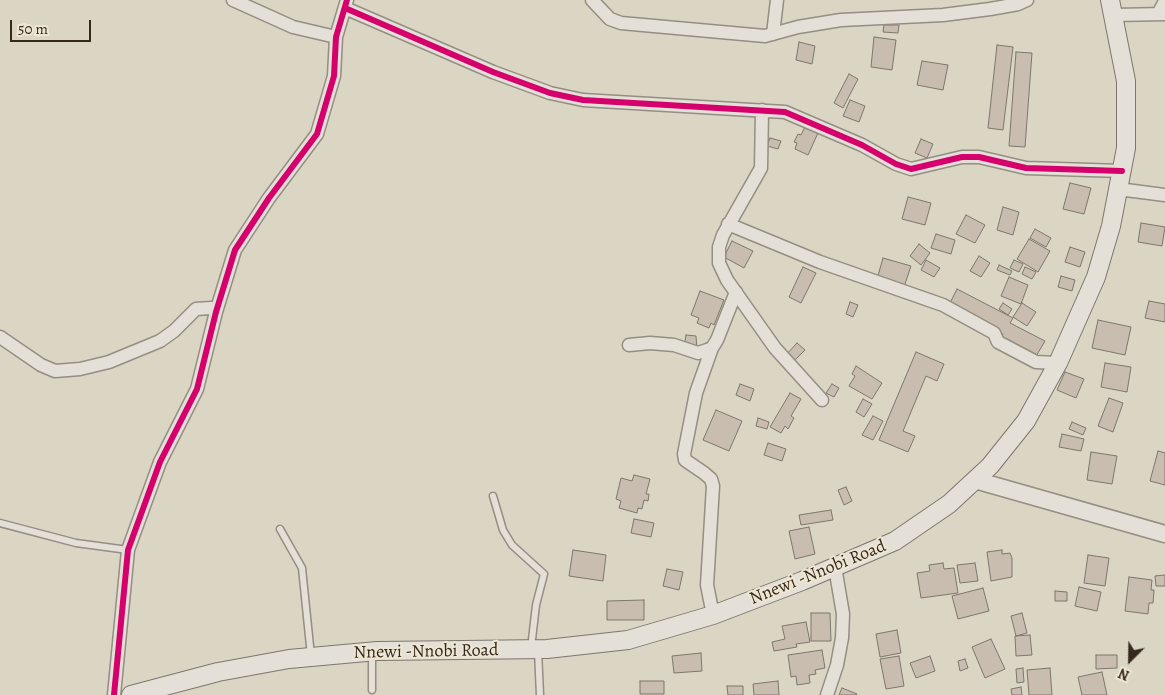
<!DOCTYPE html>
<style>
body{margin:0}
#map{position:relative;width:1165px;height:695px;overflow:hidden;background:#dbd5c4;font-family:Alegreya,serif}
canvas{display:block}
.north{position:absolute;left:1105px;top:635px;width:50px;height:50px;-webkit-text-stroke:4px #ede6d3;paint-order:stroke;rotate:203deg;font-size:14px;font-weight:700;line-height:20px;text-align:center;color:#37281e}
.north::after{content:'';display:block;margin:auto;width:18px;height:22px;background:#37281e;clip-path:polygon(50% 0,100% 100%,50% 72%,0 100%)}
.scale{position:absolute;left:10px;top:20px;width:81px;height:22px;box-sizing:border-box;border:2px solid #37281e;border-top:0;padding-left:6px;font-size:15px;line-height:18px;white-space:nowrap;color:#37281e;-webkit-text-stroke:4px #ede6d3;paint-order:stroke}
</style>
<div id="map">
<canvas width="1165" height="695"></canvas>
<div class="north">N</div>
<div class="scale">50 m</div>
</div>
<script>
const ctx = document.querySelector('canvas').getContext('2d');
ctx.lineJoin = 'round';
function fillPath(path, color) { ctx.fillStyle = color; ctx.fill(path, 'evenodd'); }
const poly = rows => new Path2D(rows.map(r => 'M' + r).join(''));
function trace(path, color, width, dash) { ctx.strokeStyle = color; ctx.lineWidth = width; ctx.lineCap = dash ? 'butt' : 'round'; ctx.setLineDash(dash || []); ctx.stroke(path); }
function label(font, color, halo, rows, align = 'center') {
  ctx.font = font + ' Alegreya,serif'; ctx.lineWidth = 4; ctx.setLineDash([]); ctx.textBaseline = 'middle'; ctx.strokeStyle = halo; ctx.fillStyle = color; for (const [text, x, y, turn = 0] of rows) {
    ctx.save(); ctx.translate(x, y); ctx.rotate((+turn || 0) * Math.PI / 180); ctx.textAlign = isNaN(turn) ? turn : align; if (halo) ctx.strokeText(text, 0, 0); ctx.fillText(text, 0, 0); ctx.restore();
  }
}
const building = poly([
 [884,25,899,25,898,33,883,32,884,25],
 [874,37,896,40,892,70,871,67,874,37],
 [799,42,815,46,812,64,796,60,799,42],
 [997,45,1013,47,1003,130,988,128,997,45],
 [1016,52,1032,53,1025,147,1009,146,1016,52],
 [922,61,948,65,943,90,917,85,922,61],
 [849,74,858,79,843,108,834,103,849,74],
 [850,100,865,106,859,122,843,116,850,100],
 [805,127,818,133,808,155,795,149,797,143,794,142,798,134,801,135,805,127],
 [770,138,781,141,778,149,767,146,770,138],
 [921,139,933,144,927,158,915,153,921,139],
 [1070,183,1091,188,1084,214,1063,209,1070,183],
 [908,197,931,203,925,225,902,219,908,197],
 [1003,207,1019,212,1013,235,997,230,1003,207],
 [966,215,985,225,975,243,956,234,966,215],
 [1141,223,1165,227,1162,246,1138,242,1141,223],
 [1035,229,1051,238,1046,247,1030,238,1035,229],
 [936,234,955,240,951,254,931,248,936,234],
 [1029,239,1050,251,1038,272,1017,259,1029,239],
 [732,241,753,251,744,268,724,257,732,241],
 [919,244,930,253,921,265,910,256,919,244],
 [1070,247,1085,252,1080,267,1065,262,1070,247],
 [979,256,990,263,981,277,970,271,979,256],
 [883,258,911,266,904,287,877,279,883,258],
 [926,260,940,268,934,277,921,270,926,260],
 [1014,260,1023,264,1019,272,1010,268,1014,260],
 [999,265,1012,271,1010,275,997,270,999,265],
 [803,267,816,273,801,303,789,297,803,267],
 [1025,267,1036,272,1032,279,1022,274,1025,267],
 [1061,276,1075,280,1072,291,1058,287,1061,276],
 [1009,277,1028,285,1021,304,1001,296,1009,277],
 [957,289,1013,318,1010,323,1045,341,1035,358,1000,340,1003,334,949,305,957,289],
 [700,291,724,300,714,325,711,323,709,328,697,323,699,318,691,315,700,291],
 [1149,301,1165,304,1165,322,1145,318,1149,301],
 [850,302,858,305,853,317,846,314,850,302],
 [1003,303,1012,309,1008,315,999,309,1003,303],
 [1022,303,1036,312,1027,326,1013,317,1022,303],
 [1098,320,1131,327,1125,355,1092,348,1098,320],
 [686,335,696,336,697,350,684,348,686,335],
 [797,343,805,350,793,362,786,355,797,343],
 [916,352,944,364,937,381,926,376,903,431,915,436,908,452,879,440,916,352],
 [1105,363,1131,367,1127,392,1101,387,1105,363],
 [856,366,882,383,872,399,849,386,855,376,852,374,856,366],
 [1065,372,1084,379,1076,398,1057,390,1065,372],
 [740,384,754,389,750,401,736,395,740,384],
 [832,384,839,388,834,397,826,393,832,384],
 [790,393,801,399,791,416,794,418,788,429,785,426,781,433,770,427,790,393],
 [1109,398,1123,403,1113,432,1098,426,1109,398],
 [863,399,872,404,864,417,856,412,863,399],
 [716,410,742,421,729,451,703,440,716,410],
 [873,416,883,421,873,440,862,435,873,416],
 [758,418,769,422,767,429,756,426,758,418],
 [1072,422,1086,428,1083,435,1069,429,1072,422],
 [1062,434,1084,439,1081,451,1059,447,1062,434],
 [768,443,786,449,782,461,764,455,768,443],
 [1158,451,1165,453,1165,485,1150,481,1158,451],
 [1091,452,1117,456,1112,484,1087,480,1091,452],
 [634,475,650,479,646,494,649,494,648,501,644,500,642,509,638,508,637,513,619,508,621,501,616,499,621,478,632,481,634,475],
 [846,487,852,501,844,505,838,490,846,487],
 [831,510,833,520,801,525,799,515,831,510],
 [634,519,654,523,651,537,631,533,634,519],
 [809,527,815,554,795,559,789,531,809,527],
 [573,550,606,555,603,581,569,576,573,550],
 [1002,550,1002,554,1010,553,1012,558,1012,577,991,581,987,552,1002,550],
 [1088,555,1109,558,1105,586,1084,583,1088,555],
 [943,563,944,569,954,568,958,593,921,598,917,573,930,571,929,565,943,563],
 [975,563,978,581,960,583,957,565,975,563],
 [667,569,683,572,679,590,663,586,667,569],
 [1165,575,1165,586,1156,586,1155,576,1165,575],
 [1129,577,1152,580,1151,590,1154,590,1153,603,1149,603,1148,614,1125,611,1129,577],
 [1079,587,1101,592,1097,611,1075,606,1079,587],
 [983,588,989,611,958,619,952,596,983,588],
 [1055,591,1067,592,1067,601,1055,601,1055,591],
 [644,600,644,620,607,620,607,601,644,600],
 [811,613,830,613,831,641,811,641,811,613],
 [1022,613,1027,633,1016,636,1011,616,1022,613],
 [806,622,810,642,796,644,797,647,774,651,772,642,785,639,782,626,806,622],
 [897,630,901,653,880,657,876,634,897,630],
 [1030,635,1032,655,1016,656,1015,636,1030,635],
 [991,639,1005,669,985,678,972,647,991,639],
 [822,650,825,668,815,670,816,674,809,675,810,683,797,685,796,676,791,677,788,655,822,650],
 [701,653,702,671,674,673,672,656,701,653],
 [1096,655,1117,655,1117,668,1096,669,1096,655],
 [899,656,904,686,886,689,880,659,899,656],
 [930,656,935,671,916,678,910,663,930,656],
 [965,659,968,668,960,671,958,661,965,659],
 [1023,668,1024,682,1017,683,1016,669,1023,668],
 [1050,668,1052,695,1029,695,1027,670,1050,668],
 [1102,672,1107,695,1082,695,1078,677,1102,672],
 [640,681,664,681,664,694,640,694,640,681],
 [778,681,779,695,754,695,753,684,778,681],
 [727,686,743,686,743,695,728,695,727,686],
 [1021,687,1022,695,1012,695,1011,689,1021,687],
 [842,688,857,694,856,695,839,695,842,688]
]);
fillPath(building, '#c8bdae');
trace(building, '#7c776d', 1);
const service = poly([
 [493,496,503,530,512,545,544,574,536,605,531,648],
 [0,523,76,543,128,550],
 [280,529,302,568,311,656],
 [538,651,540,695],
 [372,690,372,653]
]);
const minor = poly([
 [233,0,293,27,336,37],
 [592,0,610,19,621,23,765,36,798,27,841,20,943,15,990,9,1018,4,1027,0],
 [345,8,493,72,550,93,583,100,785,112,862,145,896,164,911,169,962,157,979,157,1026,168,1122,171],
 [1158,14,1165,1],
 [1114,15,1165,14],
 [773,34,777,0],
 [762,110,761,168,723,235,719,247,719,263,727,280,775,348,822,400],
 [1118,189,1165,195],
 [728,224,820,262,943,305,994,333,998,342,1036,362,1058,363],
 [0,337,41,365,55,371,80,369,109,362,160,341,174,331,196,309,211,308,216,312],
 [629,345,650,343,674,345,698,353,707,350,712,348,717,340,736,292],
 [712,348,696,393,684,454,685,460,704,473,711,479,713,486,707,585,713,615],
 [114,695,128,550,160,462,197,389,216,312,235,250,269,198,317,134,334,76,336,37,347,0],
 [827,695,837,665,842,638,843,614,835,567]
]);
const tertiary = poly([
 [975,480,1165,534]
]);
const secondary = poly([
 [131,695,218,672,289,659,377,651,547,649,628,640,713,615,802,581,895,541,949,504,990,466,1026,421,1058,363,1096,277,1111,226,1126,148,1126,81,1110,0]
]);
trace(service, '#948e83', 9);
trace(minor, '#948e83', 15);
trace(tertiary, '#948e83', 19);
trace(secondary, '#7c776d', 20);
trace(service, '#e4e0d8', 6);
trace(minor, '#e4e0d8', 12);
trace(tertiary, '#e4e0d8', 16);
trace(secondary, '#e4e0d8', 18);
trace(poly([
 [345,8,493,72,550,93,583,100,785,112,862,145,896,164,911,169,962,157,979,157,1026,168,1122,171],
 [114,695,128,550,160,462,197,389,216,312,235,250,269,198,317,134,334,76,336,37,347,0]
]), '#d6006c', 6);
label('18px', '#37281e', '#ede6d3', [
 ["Nnewi -Nnobi Road",818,573,-22],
 ["Nnewi -Nnobi Road",426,652,-1]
]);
</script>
